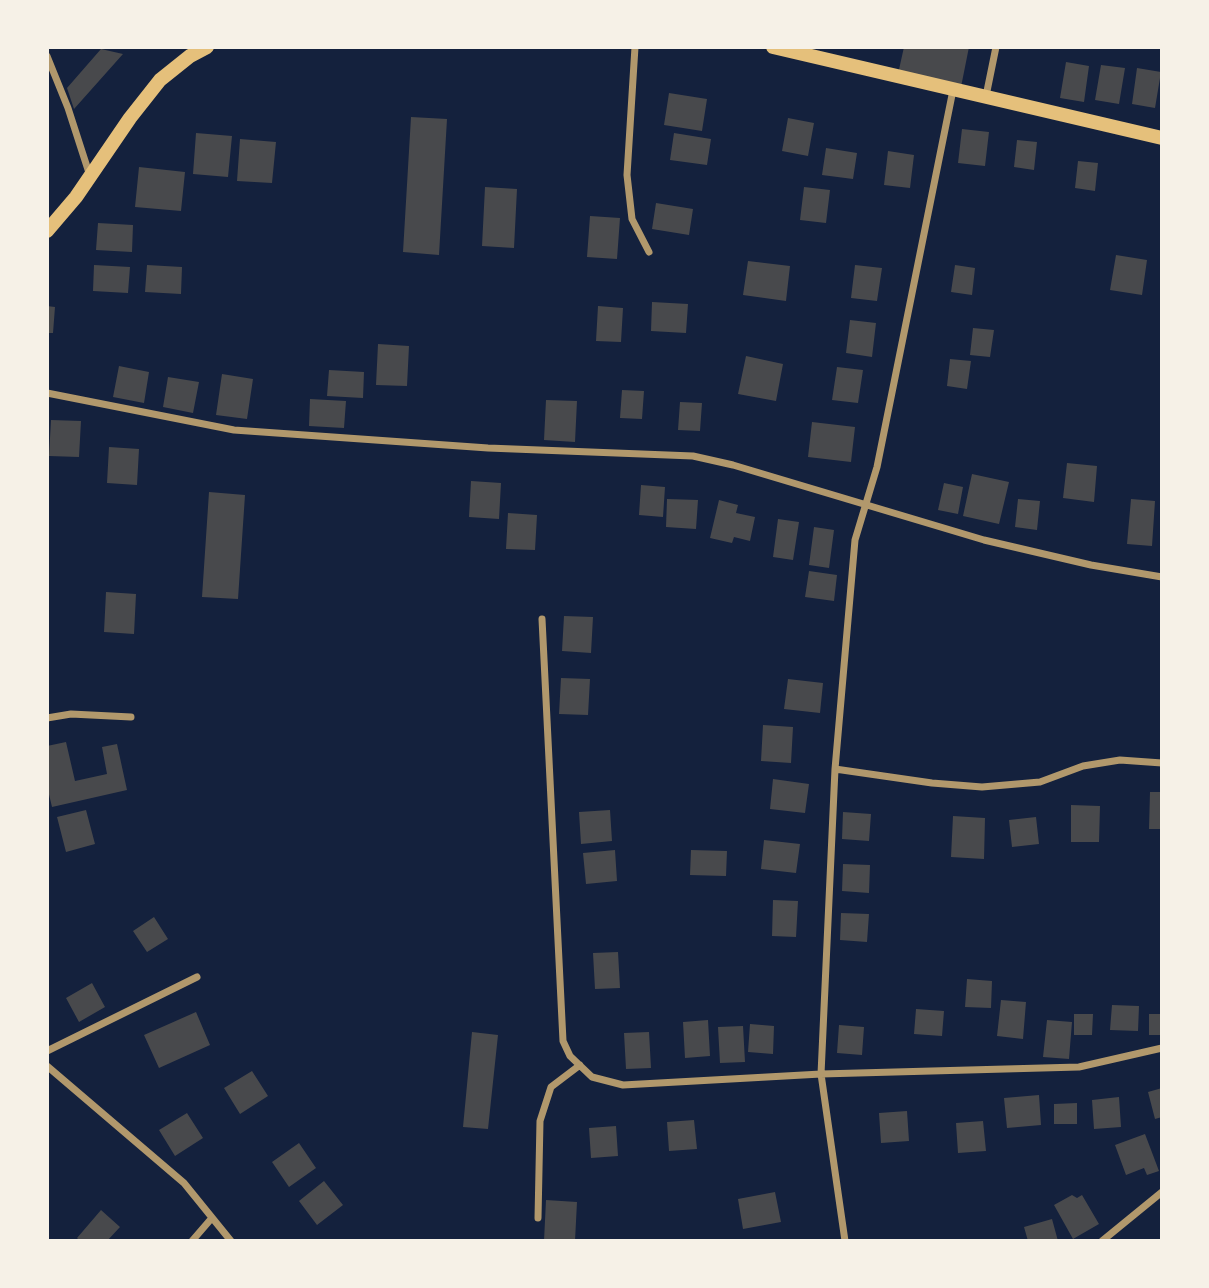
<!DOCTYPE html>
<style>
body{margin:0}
#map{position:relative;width:1209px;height:1288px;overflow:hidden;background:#14213d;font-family:Barlow,sans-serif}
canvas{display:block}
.frame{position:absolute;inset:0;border:49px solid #f6f1e7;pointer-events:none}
</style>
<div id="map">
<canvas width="1209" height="1288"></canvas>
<div class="frame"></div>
</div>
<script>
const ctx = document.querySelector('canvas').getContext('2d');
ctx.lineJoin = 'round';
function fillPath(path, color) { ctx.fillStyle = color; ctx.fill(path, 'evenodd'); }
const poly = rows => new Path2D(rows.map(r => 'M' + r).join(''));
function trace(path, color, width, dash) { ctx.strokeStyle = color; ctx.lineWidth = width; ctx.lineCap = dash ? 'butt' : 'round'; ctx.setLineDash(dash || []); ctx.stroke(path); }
fillPath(poly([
 [904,47,969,47,961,87,898,74],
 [101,49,123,54,74,109,67,88],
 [1066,62,1089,66,1084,102,1060,98],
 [1101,65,1125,68,1119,104,1095,100],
 [1137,68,1161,72,1155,108,1132,104],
 [669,93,707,99,702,131,664,125],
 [411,117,447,119,439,255,403,252],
 [788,118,814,123,808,156,782,151],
 [962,129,989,132,985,166,958,163],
 [196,133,232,136,228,177,193,174],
 [674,133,711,139,707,165,670,160],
 [240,139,276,142,272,183,237,181],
 [1017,140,1037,142,1034,170,1014,167],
 [826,148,857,153,853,179,822,175],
 [888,151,914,155,910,188,884,185],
 [1078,161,1098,163,1095,191,1075,188],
 [139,167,185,172,181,211,135,207],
 [485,187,517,189,514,248,482,246],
 [804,187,830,190,826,223,800,220],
 [656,203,693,209,689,235,652,229],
 [590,216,620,218,617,259,587,257],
 [98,223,133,225,132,252,96,250],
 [1116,255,1147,260,1142,295,1110,290],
 [748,261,790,266,786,301,743,295],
 [94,265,130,267,128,293,93,291],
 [147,265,182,267,181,294,145,292],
 [855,265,882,268,877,301,851,298],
 [955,265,975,268,972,295,951,292],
 [652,302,688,304,686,333,651,331],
 [47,306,55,307,53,333,47,333],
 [598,306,623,308,621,342,596,341],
 [850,320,876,323,872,357,846,353],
 [973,328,994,330,990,357,970,355],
 [378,344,409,346,407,386,376,385],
 [746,356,783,364,776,401,738,394],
 [950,359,971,361,967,389,947,386],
 [119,366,149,372,144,403,113,397],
 [837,367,863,370,858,403,832,400],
 [329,370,364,372,363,398,327,396],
 [222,374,253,379,247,419,216,415],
 [168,377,199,382,193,413,163,407],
 [622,390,644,391,642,419,620,418],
 [310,399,346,401,344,428,309,426],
 [546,400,577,401,575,442,544,440],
 [680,402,702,403,700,431,678,430],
 [51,420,81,421,79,457,49,456],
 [812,422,855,427,851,462,808,457],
 [109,447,139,449,137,485,107,483],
 [1067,463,1097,466,1094,502,1063,498],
 [972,474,1009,482,999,524,963,516],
 [471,481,501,483,499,519,469,517],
 [944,483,963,487,958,514,938,510],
 [641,485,665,487,663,517,639,515],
 [209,492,245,495,238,599,202,597],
 [667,499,698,500,696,529,666,527],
 [1018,499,1040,501,1037,530,1015,527],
 [1131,499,1155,501,1152,546,1127,544],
 [719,500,738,505,736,513,755,517,750,541,734,537,732,543,710,538],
 [508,513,537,515,535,550,506,549],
 [778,519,799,522,793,560,773,557],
 [814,527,834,530,829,568,809,565],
 [809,571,837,575,834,601,805,597],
 [106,592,136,594,134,634,104,632],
 [564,616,593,617,591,653,562,651],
 [561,678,590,679,588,715,559,714],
 [788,679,823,683,820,713,784,709],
 [763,725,793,727,791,763,761,761],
 [66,742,75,781,107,774,102,747,117,744,127,790,52,807,47,786,47,746],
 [773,779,809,784,805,813,770,809],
 [1150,792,1162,792,1162,829,1149,829],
 [1071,805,1100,806,1099,842,1071,842],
 [86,810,95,844,66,852,57,817],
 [610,810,612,841,581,844,579,812],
 [843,812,871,814,869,841,842,839],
 [953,816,985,818,984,859,951,857],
 [1036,817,1039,844,1012,847,1009,820],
 [764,840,800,844,796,873,761,869],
 [615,850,617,881,586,884,583,853],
 [691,850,727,851,726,876,690,875],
 [843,864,870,865,869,893,842,891],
 [773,900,798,901,796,937,772,936],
 [841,913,869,914,867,942,840,940],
 [154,917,168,939,147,952,133,931],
 [618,952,620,988,595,989,593,953],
 [967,979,992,981,991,1008,965,1007],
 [92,983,105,1007,79,1022,66,998],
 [1001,1000,1026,1002,1023,1039,997,1036],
 [1112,1005,1139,1006,1138,1031,1110,1030],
 [916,1009,944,1011,942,1036,914,1034],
 [196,1012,210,1045,159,1068,144,1035],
 [1074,1014,1093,1014,1092,1035,1074,1035],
 [1149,1014,1162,1014,1162,1035,1149,1035],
 [708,1020,710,1056,685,1058,683,1022],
 [1047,1020,1072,1022,1069,1059,1043,1057],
 [750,1024,774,1026,773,1054,748,1052],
 [839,1025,864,1027,862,1055,837,1053],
 [743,1026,745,1062,720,1063,718,1027],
 [472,1032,498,1035,488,1129,463,1127],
 [649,1032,651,1068,626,1069,624,1033],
 [252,1071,268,1096,240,1114,224,1088],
 [1162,1088,1162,1117,1155,1119,1148,1092],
 [1039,1095,1041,1125,1007,1128,1004,1098],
 [1119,1097,1121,1127,1094,1129,1092,1100],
 [1077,1103,1077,1124,1054,1124,1054,1104],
 [907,1111,909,1141,881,1143,879,1113],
 [187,1113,203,1138,175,1156,159,1130],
 [694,1120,697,1149,669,1151,667,1122],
 [983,1121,986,1151,958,1153,956,1123],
 [616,1126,618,1156,591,1158,589,1128],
 [1145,1134,1159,1171,1147,1175,1144,1168,1126,1175,1115,1145],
 [299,1143,316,1168,289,1187,272,1162],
 [324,1181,343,1205,317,1225,299,1201],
 [775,1192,781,1222,743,1229,738,1199],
 [1072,1195,1077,1198,1082,1195,1099,1224,1073,1239,1054,1205],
 [546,1200,577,1202,575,1241,544,1241],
 [101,1210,120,1227,107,1241,80,1241,77,1238],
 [1052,1219,1058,1241,1028,1241,1024,1227]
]), '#48494c');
trace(poly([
 [635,47,627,175,632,219,649,252],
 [47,56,68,108,90,176],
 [986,96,996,47],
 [47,393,234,430,488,448,693,456,733,465,984,540,1091,565,1162,577],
 [542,619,563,1041,570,1056,592,1077,623,1085,821,1074,1079,1067,1162,1048],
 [47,718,71,714,131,717],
 [835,769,932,783,982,787,1040,782,1083,766,1120,760,1162,763],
 [47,1051,197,977],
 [47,1066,184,1183,231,1241],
 [538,1218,540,1121,551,1087,580,1065],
 [192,1241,211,1219],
 [845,1241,821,1074,835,769,855,540,877,467,953,90],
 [1102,1241,1162,1192]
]), '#b1986c', 7);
trace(poly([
 [773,47,1162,138],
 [47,231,76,197,130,118,160,80,190,56,207,47]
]), '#e5c07b', 14);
</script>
